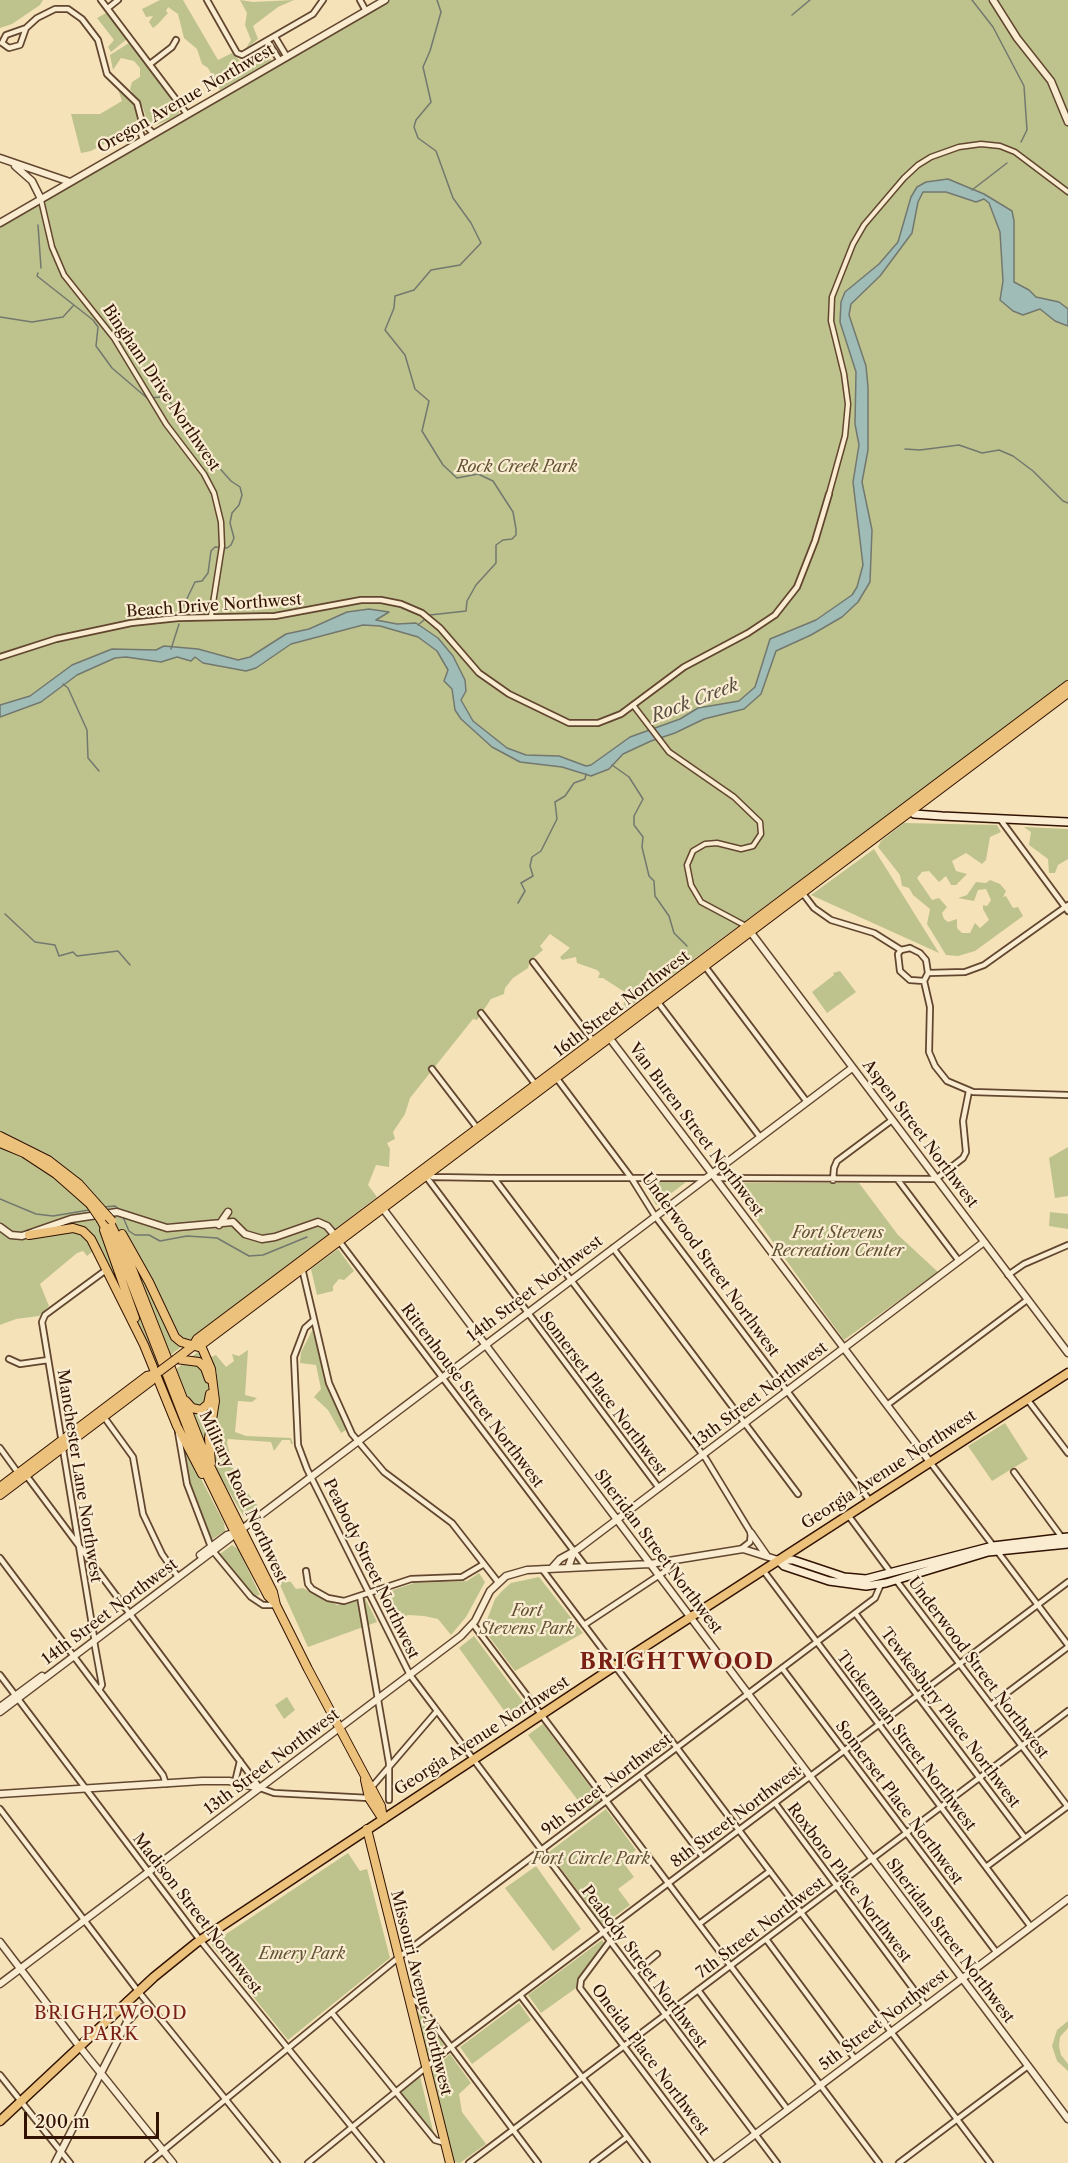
<!DOCTYPE html>
<style>
body{margin:0}
#map{position:relative;width:1068px;height:2163px;overflow:hidden;background:#f6e2b8;font-family:"Libre Caslon Text",serif}
canvas{display:block}
.scale{position:absolute;left:24px;top:2112px;width:135px;height:27px;box-sizing:border-box;border:3px solid #311203;border-top:0;padding-left:8px;font-size:18px;line-height:21px;white-space:nowrap;color:#311203;-webkit-text-stroke:4px #f9ecd1;paint-order:stroke}
</style>
<div id="map">
<canvas width="1068" height="2163"></canvas>
<div class="scale">200 m</div>
</div>
<script>
const ctx = document.querySelector('canvas').getContext('2d');
ctx.lineJoin = 'round';
function fillPath(path, color) { ctx.fillStyle = color; ctx.fill(path, 'evenodd'); }
const poly = rows => new Path2D(rows.map(r => 'M' + r).join(''));
function trace(path, color, width, dash) { ctx.strokeStyle = color; ctx.lineWidth = width; ctx.lineCap = dash ? 'butt' : 'round'; ctx.setLineDash(dash || []); ctx.stroke(path); }
function label(font, color, halo, rows, align = 'center') {
  ctx.font = font + ' "Libre Caslon Text",serif'; ctx.lineWidth = 4.5; ctx.setLineDash([]); ctx.textBaseline = 'middle'; ctx.strokeStyle = halo; ctx.fillStyle = color; for (const [text, x, y, turn = 0] of rows) {
    ctx.save(); ctx.translate(x, y); ctx.rotate((+turn || 0) * Math.PI / 180); ctx.textAlign = isNaN(turn) ? turn : align; if (halo) ctx.strokeText(text, 0, 0); ctx.fillText(text, 0, 0); ctx.restore();
  }
}
fillPath(poly([
 [0,0,43,0,40,5,12,24,0,28],
 [160,0,183,0,218,60,232,53,241,62,263,51,272,61,220,90,208,68,202,64,197,49,184,38,178,14,168,7,166,11,168,13,158,24,153,28,149,22,153,16,146,17,142,9],
 [240,0,253,2,294,0,278,7,253,26,258,39,245,50,251,40,245,25,247,13],
 [384,0,1068,0,1068,681,628,1008,623,1007,626,993,603,978,598,978,600,973,597,970,577,963,576,957,562,960,560,957,570,948,550,934,540,946,543,950,530,961,528,968,513,978,505,988,504,994,491,999,477,1020,473,1019,410,1098,405,1114,393,1132,395,1139,387,1143,390,1149,389,1167,376,1165,368,1185,377,1197,151,1370,92,1248,93,1251,87,1256,83,1251,77,1253,40,1284,49,1306,39,1316,16,1319,0,1325,0,226,221,97,260,77],
 [106,13,127,39,111,52,108,47,114,40,97,18],
 [129,43,179,110,179,114,171,119,156,125,150,126,147,121,143,108,130,89,132,82,140,77,140,68,134,61,121,58,113,70,110,55],
 [116,84,132,99,139,118,121,135,91,151,81,153,71,114,100,114,122,101],
 [904,823,997,825,1001,832,990,837,986,860,982,864,966,853,952,861,956,871,967,874,956,885,951,885,946,876,939,882,929,871,922,872,917,878,932,900,939,898,947,907,942,913,944,919,948,922,957,919,957,928,962,933,970,933,975,923,980,928,989,920,983,909,983,905,987,906,991,900,986,889,978,890,974,901,958,898,967,895,976,882,986,883,990,880,1000,884,1006,891,1003,897,1006,896,1013,908,1018,907,1023,916,975,951,958,956,946,955,927,924,930,909,913,895,909,888,902,886,900,875,878,847,881,841],
 [1024,827,1068,829,1068,859,1058,865,1055,873,1049,873,1048,859,1029,845,1031,832],
 [874,849,939,953,811,895],
 [840,971,856,992,827,1013,812,992,834,975,833,973],
 [1068,1147,1068,1196,1055,1198,1049,1158],
 [643,1181,686,1182,656,1205],
 [730,1183,859,1183,898,1235,938,1272,844,1340],
 [1050,1212,1068,1214,1068,1229,1049,1226],
 [338,1249,354,1271,344,1280,339,1279,333,1286,333,1291,317,1295,311,1269],
 [313,1329,324,1379,346,1430,341,1433,328,1410,314,1397,321,1389,316,1365,300,1363,301,1352],
 [248,1350,245,1395,257,1398,252,1402,238,1401,235,1432,246,1436,291,1438,293,1444,291,1444,290,1440,282,1440,274,1451,271,1442,228,1439,227,1443,236,1478,258,1506,244,1517,218,1473,212,1454,218,1392,215,1375,217,1373,211,1357,216,1355,226,1367,234,1361,232,1354,239,1356],
 [199,1351,206,1361,213,1390,208,1454,175,1370],
 [1005,1423,1028,1459,992,1481,968,1446],
 [181,1440,224,1523,225,1531,211,1540,190,1487],
 [232,1545,238,1549,260,1595,255,1596,249,1592,220,1554],
 [479,1573,485,1582,466,1617,451,1635,438,1619,424,1616,408,1615,390,1622,378,1595,414,1583,467,1581],
 [539,1577,583,1633,515,1671,484,1630,485,1625,495,1599,502,1591,511,1583],
 [283,1581,291,1582,296,1589,303,1588,337,1605,365,1598,377,1622,308,1647,279,1583],
 [474,1636,530,1711,513,1723,459,1648],
 [287,1697,295,1710,284,1719,275,1705],
 [543,1724,600,1800,586,1811,528,1735],
 [606,1809,636,1850,622,1861,634,1877,618,1889,630,1905,603,1925,549,1852],
 [348,1853,360,1871,367,1869,390,1958,288,2040,211,1944],
 [536,1866,581,1929,553,1951,505,1888],
 [602,1940,604,1943,580,1976,576,1988,541,2013,528,1995],
 [519,2003,531,2020,472,2064,460,2047],
 [419,2011,444,2045,428,2057,417,2013],
 [1068,2021,1068,2028,1060,2037,1059,2046,1061,2055,1068,2064,1068,2071,1057,2061,1052,2046,1057,2030],
 [450,2054,471,2083,459,2094,462,2112,486,2144,460,2163,454,2162,432,2071],
 [420,2076,434,2135,400,2092]
]), '#bec38d');
const water = poly([
 [948,179,984,194,1012,211,1014,221,1014,282,1029,290,1036,297,1059,302,1068,309,1068,326,1055,321,1040,309,1023,315,1013,311,1000,300,1003,281,1000,232,989,203,984,199,976,202,946,192,923,192,918,202,912,233,880,276,851,304,849,315,866,366,868,387,868,450,862,482,872,530,870,582,858,602,842,617,811,635,776,651,761,694,744,709,704,719,675,733,651,741,623,754,609,769,591,776,562,767,520,762,492,747,461,719,455,710,452,689,444,681,448,670,437,651,418,637,380,626,363,625,291,644,256,668,246,671,203,663,195,657,191,661,177,657,161,662,126,657,115,658,77,675,41,702,0,717,0,705,30,696,72,665,112,649,156,650,164,646,198,649,238,660,250,657,286,634,309,629,347,612,369,609,389,612,376,620,397,624,416,623,438,638,453,656,465,680,466,691,461,700,473,721,507,748,526,755,559,756,586,766,591,765,630,737,680,719,698,708,739,701,755,687,770,639,816,620,852,595,857,587,863,565,853,482,859,445,855,424,856,372,840,322,841,302,845,292,879,264,898,242,911,197,917,187,926,182,948,179]
]);
fillPath(water, '#9fbcb7');
trace(water, '#73786f', 1.5);
trace(poly([
 [972,0,993,27,1024,86,1027,130,1021,142],
 [792,15,810,0],
 [972,190,1007,163],
 [38,225,41,268],
 [38,273,37,276,93,320,98,327,96,346,112,368,147,398,163,397,171,403,181,425,231,481,240,487,242,495,239,505,232,513,230,523,234,538,231,545,227,548,215,547,211,551,208,573,202,581,195,582,181,611],
 [0,317,32,322,63,317,73,306],
 [905,449,920,450,959,445,982,453,999,450,1013,456,1033,471,1063,501,1068,503],
 [418,625,430,615,466,611,467,601,476,585,496,563,496,545,503,540,512,539,516,535,516,529,513,512,493,481,478,474,457,478,443,465,422,431,429,401,415,389,405,355,385,330,394,308,395,296,414,290,431,270,460,265,481,243,471,223,453,198,436,151,418,138,414,127,416,120,431,102,423,67,430,51,441,12,437,0],
 [171,649,179,624],
 [63,684,68,688,87,730,88,758,99,771],
 [612,765,629,777,643,799,634,816,634,825,643,837,642,847,649,876,654,881,655,896,669,916,674,933,687,946],
 [518,903,525,891,521,883,533,876,530,866,532,857,541,851,557,819,555,802,565,796,574,783,585,779,586,774],
 [5,914,35,942,55,945,59,956,73,952,77,956,118,951,130,965],
 [0,1199,36,1214,53,1216,89,1210],
 [103,1207,115,1206,120,1210],
 [123,1217,129,1231,135,1235,149,1235,160,1241,187,1236,217,1238,249,1256,263,1255,307,1237]
]), '#73786f', 1.5);
const pedestrian = poly([
 [41,200,52,247,64,275,114,338,166,424,204,474,214,493,221,522,222,546,211,616],
 [829,494,845,436,848,404,844,374,831,321,832,297,853,244,864,225,904,178,918,165,931,157,959,147,981,144,1000,146,1015,152,1068,192],
 [633,705,669,752,734,797,760,822,761,834,753,846,741,849,717,843,705,844,693,851,687,865,691,885,701,902,746,926]
]);
const minor = poly([
 [101,0,187,114],
 [207,0,237,53,242,55,313,14,323,0],
 [360,0,366,11],
 [108,8,118,0],
 [26,28,20,45,9,48,2,43,6,35,26,28,37,18,55,9,68,9,82,19,98,40,107,74,137,103,142,122,139,129,143,139],
 [275,37,287,57],
 [268,42,280,61],
 [150,64,172,47,176,40],
 [142,122,153,133],
 [0,657,56,639,131,623,178,618,275,616,361,600,381,600,401,604,422,613,440,628,479,673,509,694,569,723,598,723,621,714,684,667,748,633,775,615,797,587,815,541,829,494],
 [1000,819,1068,911],
 [801,891,814,908,831,920,874,933,901,950],
 [910,948,920,953,926,960,928,973,924,981,910,980,900,971,898,954,901,950,910,948],
 [533,962,594,1042],
 [704,965,807,1102],
 [928,973,965,972,984,965,1068,905],
 [924,981,930,1007,929,1052,935,1066,947,1081,973,1092,1068,1095],
 [657,1001,760,1137],
 [481,1013,536,1085],
 [432,1069,478,1129],
 [555,1076,632,1179,655,1216,870,1501],
 [428,1174,433,1177,494,1178,706,1178],
 [428,1175,428,1179,659,1488],
 [494,1178,706,1459,751,1533,750,1542,741,1549],
 [715,1178,936,1179,963,1158,966,1152,963,1121,969,1091],
 [833,1180,834,1168,837,1161,892,1120],
 [898,1180,959,1261],
 [339,1241,586,1567],
 [613,1248,798,1494],
 [302,1268,329,1383,352,1434,384,1472,452,1523,498,1582],
 [1008,1275,1024,1264,1068,1245],
 [314,1320,305,1328,294,1357,298,1445,307,1469,410,1675,777,2163],
 [9,1359,20,1364,48,1360],
 [1027,1399,1068,1453],
 [887,1405,1027,1300],
 [104,1417,133,1457,143,1514,162,1554,178,1577],
 [178,1432,187,1484,211,1547],
 [0,1448,16,1470,29,1479,260,1788,274,1793,369,1798],
 [930,1462,1068,1645],
 [1014,1472,1063,1539],
 [848,1515,891,1573],
 [213,1551,251,1597,263,1605,276,1605],
 [0,1558,163,1775,166,1784],
 [542,1569,990,2163],
 [763,1570,1031,1927],
 [306,1571,308,1584,312,1589,328,1598,344,1601,411,1579,462,1577,484,1564],
 [896,1580,1068,1807],
 [360,1596,389,1763,389,1800],
 [855,1613,1025,1838],
 [473,1624,879,2163],
 [584,1625,667,1570,672,1561],
 [94,1637,42,1322,45,1315,106,1270],
 [94,1641,102,1685,99,1690],
 [782,1668,997,1953],
 [0,1675,200,1940,381,2163],
 [991,1705,1068,1647],
 [641,1775,703,1857],
 [235,1782,240,1761],
 [371,1788,437,1711],
 [775,1803,926,2006],
 [0,1809,138,1991,277,2163],
 [986,1867,1068,1806],
 [699,1924,770,1871],
 [766,1939,855,2059],
 [610,1941,581,1980,580,1988,712,2163],
 [634,1973,657,1954],
 [698,1990,788,2110],
 [520,1995,647,2163],
 [410,1998,418,2003,538,2163],
 [332,2013,435,2140,445,2143],
 [0,2075,70,2163],
 [148,2163,398,1958,875,1598,881,1584],
 [308,2163,451,2047,1068,1582],
 [469,2163,1068,1711],
 [593,2163,627,2137],
 [899,2163,1028,2066]
]);
const tertiary = poly([
 [993,0,1017,38,1051,81,1068,122],
 [0,158,70,182],
 [15,166,32,181,41,199],
 [0,223,385,0],
 [749,930,1068,1353],
 [608,1036,930,1462],
 [381,1206,1068,2119],
 [219,1225,228,1212],
 [0,1227,11,1235,22,1236,71,1219,117,1212,167,1228,233,1222,245,1234,262,1239,275,1237,318,1222,327,1226,337,1238],
 [751,1533,767,1556],
 [200,1555,227,1535,234,1533],
 [552,1568,560,1559,578,1549,984,1242],
 [568,1568,574,1551],
 [0,1707,42,1676],
 [0,1712,852,1068],
 [0,1794,202,1781,229,1781,260,1788],
 [0,1942,79,2046,173,2163],
 [0,1984,461,1636,475,1621,490,1591,506,1576,527,1570,650,1564,743,1549,778,1560],
 [129,2020,140,2008,150,2007],
 [55,2163,127,2022,127,2001],
 [717,2163,1068,1899]
]);
const secondary = poly([
 [907,809,914,814,942,816,1068,822],
 [778,1560,784,1566,829,1581,866,1586,886,1583,988,1552,1068,1544],
 [778,1560,793,1560,844,1577,866,1579,993,1546,1068,1537]
]);
const primary = poly([
 [0,1136,48,1160,79,1184,95,1202],
 [0,1143,24,1153,56,1174,90,1204],
 [101,1220,124,1264,202,1465,239,1541,268,1596,275,1603],
 [109,1221,129,1261,207,1460,273,1592,276,1605,308,1669,381,1806,383,1819],
 [104,1230,135,1318],
 [122,1234,149,1282,175,1337,181,1342,202,1348,211,1369,215,1401,209,1438,211,1463],
 [29,1235,73,1228,83,1231,91,1239,144,1345,177,1426,202,1474],
 [193,1346,201,1345,1068,693],
 [176,1359,193,1346,197,1339,1068,685],
 [176,1359,199,1362,205,1368,209,1379],
 [186,1401,192,1408,201,1410,208,1404,210,1394],
 [0,1487,147,1376,156,1374],
 [0,1495,151,1381,157,1373],
 [365,1780,369,1798,382,1818],
 [367,1829,450,2163]
]);
const trunk = poly([
 [0,2121,154,1977,196,1943,615,1666,1068,1373]
]);
trace(pedestrian, '#624630', 7);
trace(minor, '#624630', 8);
trace(tertiary, '#624630', 9);
trace(secondary, '#311203', 10);
trace(primary, '#311203', 10);
trace(trunk, '#311203', 11);
trace(pedestrian, '#f9ecd1', 4);
trace(minor, '#f9ecd1', 4.5);
trace(tertiary, '#f9ecd1', 6);
trace(secondary, '#f9ecd1', 7);
trace(primary, '#ebc17c', 8);
trace(trunk, '#ebc17c', 8);
const primaryBridge = poly([
 [95,1202,112,1221],
 [90,1204,101,1220],
 [160,1371,176,1359]
]);
trace(primaryBridge, '#311203', 10, []);
trace(primaryBridge, '#ebc17c', 8);
label('16px', '#311203', '#f9ecd1', [
 ["Oregon Avenue Northwest",186,99,-30],
 ["Bingham Drive Northwest",161,388,56],
 ["Beach Drive Northwest",214,606,-4],
 ["16th Street Northwest",622,1004,-37],
 ["Van Buren Street Northwest",696,1130,53],
 ["Aspen Street Northwest",920,1134,53],
 ["Underwood Street Northwest",710,1265,54],
 ["14th Street Northwest",535,1289,-37],
 ["Somerset Place Northwest",603,1394,53],
 ["13th Street Northwest",760,1395,-37],
 ["Rittenhouse Street Northwest",472,1396,53],
 ["Georgia Avenue Northwest",889,1470,-33],
 ["Manchester Lane Northwest",79,1476,81],
 ["Military Road Northwest",243,1497,65],
 ["Sheridan Street Northwest",658,1552,53],
 ["Peabody Street Northwest",371,1569,64],
 ["14th Street Northwest",110,1612,-37],
 ["Underwood Street Northwest",978,1668,53],
 ["Tewkesbury Place Northwest",950,1718,53],
 ["Georgia Avenue Northwest",482,1736,-33],
 ["Tuckerman Street Northwest",906,1741,53],
 ["13th Street Northwest",272,1762,-37],
 ["9th Street Northwest",607,1785,-37],
 ["Somerset Place Northwest",899,1803,53],
 ["8th Street Northwest",736,1817,-37],
 ["Roxboro Place Northwest",849,1883,53],
 ["Madison Street Northwest",197,1914,52],
 ["7th Street Northwest",761,1928,-37],
 ["Sheridan Street Northwest",950,1941,53],
 ["Peabody Street Northwest",644,1967,53],
 ["Missouri Avenue Northwest",421,1993,76],
 ["5th Street Northwest",884,2020,-37],
 ["Oneida Place Northwest",650,2060,53]
]);
label('italic 16px', '#625033', '#f9ecd1', [
 ["Rock Creek Park",517,467],
 ["Fort Stevens",838,1233],
 ["Recreation Center",838,1251],
 ["Fort",527,1611],
 ["Stevens Park",527,1629],
 ["Fort Circle Park",591,1859],
 ["Emery Park",302,1954]
]);
label('italic 18px', '#584e42', '#f9ecd1', [
 ["Rock Creek",695,701,-21]
]);
ctx.letterSpacing = '1.5px';
label('18px', '#7a1f14', '#f9ecd1', [
 ["BRIGHTWOOD",111,2014],
 ["PARK",111,2035]
]);
ctx.letterSpacing = '0px';
ctx.letterSpacing = '1.5px';
label('bold 22px', '#7a1f14', '#f9ecd1', [
 ["BRIGHTWOOD",677,1663]
]);
ctx.letterSpacing = '0px';
</script>
